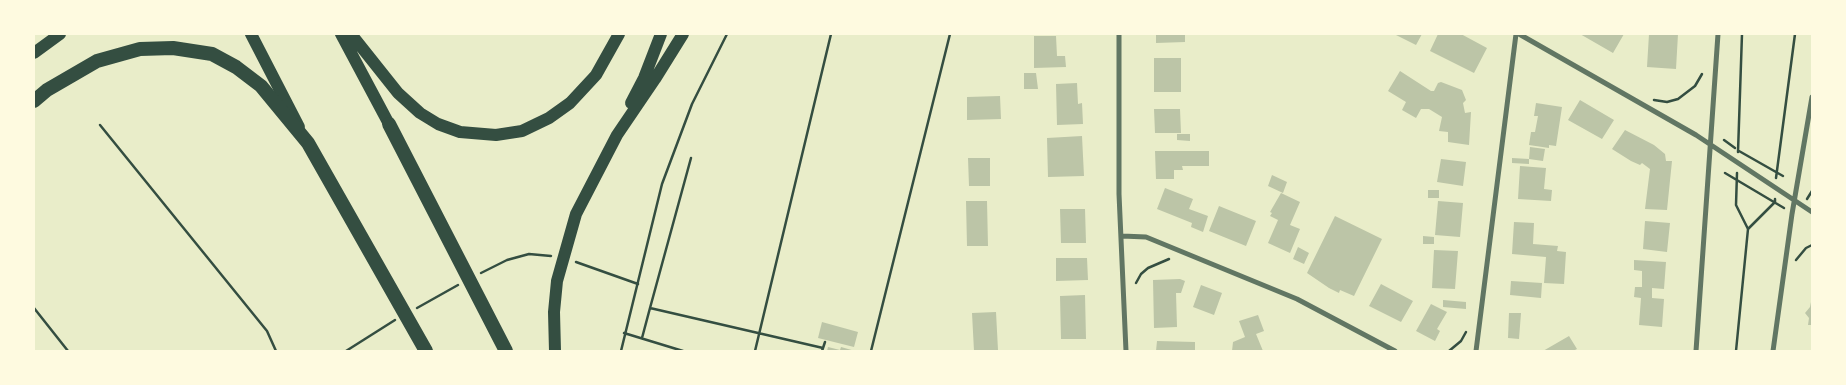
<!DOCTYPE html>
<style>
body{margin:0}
#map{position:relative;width:1846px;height:385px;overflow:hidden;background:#e9edc9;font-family:"DejaVu Sans",sans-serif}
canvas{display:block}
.frame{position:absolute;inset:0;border:35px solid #fefae0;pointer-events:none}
</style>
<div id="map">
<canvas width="1846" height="385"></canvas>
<div class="frame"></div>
</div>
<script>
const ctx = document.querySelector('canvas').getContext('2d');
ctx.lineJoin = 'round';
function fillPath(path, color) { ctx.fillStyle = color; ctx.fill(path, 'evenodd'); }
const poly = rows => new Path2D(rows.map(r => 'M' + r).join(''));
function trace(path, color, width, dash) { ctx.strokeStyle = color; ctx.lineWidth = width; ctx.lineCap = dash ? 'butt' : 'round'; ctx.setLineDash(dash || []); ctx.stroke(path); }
fillPath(poly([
 [1156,34,1185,34,1185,42,1156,43],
 [1394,34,1422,34,1416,45],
 [1438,34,1461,34,1487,48,1474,73,1430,51],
 [1580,34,1624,34,1613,53],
 [1649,34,1678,34,1676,69,1647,67],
 [1034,36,1056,36,1057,56,1065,56,1066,67,1034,68],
 [1154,58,1181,58,1181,92,1154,92],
 [1400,71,1431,91,1434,91,1438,83,1441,82,1462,90,1466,100,1463,103,1465,113,1471,112,1469,145,1448,142,1448,132,1439,131,1442,117,1429,109,1421,109,1416,118,1402,110,1406,102,1388,91],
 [1024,73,1036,73,1038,89,1024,89],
 [1077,83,1078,104,1082,103,1083,124,1057,125,1056,84],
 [1000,96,1001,119,967,120,967,97],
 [1580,100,1614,120,1602,139,1568,120],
 [1536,103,1562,107,1556,146,1549,145,1549,148,1529,145,1531,132,1535,132,1538,116,1534,116],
 [1154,109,1180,109,1181,133,1155,133],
 [1625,130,1654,145,1665,154,1666,161,1672,161,1667,210,1645,209,1650,169,1642,163,1640,165,1631,161,1612,149],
 [1177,134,1190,134,1190,141,1177,140],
 [1082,136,1084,176,1048,177,1047,138],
 [1530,147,1545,149,1543,161,1529,159,1529,164,1512,163,1512,158,1529,159],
 [1155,151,1209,151,1209,166,1182,166,1183,170,1174,170,1174,179,1156,179],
 [968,158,990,158,990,186,969,186],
 [1441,159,1466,162,1463,186,1437,182],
 [1520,166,1546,168,1544,189,1552,190,1551,201,1518,199],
 [1272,175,1287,182,1283,193,1268,186],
 [1165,188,1193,199,1189,209,1208,216,1203,232,1191,227,1192,223,1157,209],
 [1428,190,1439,190,1439,198,1428,198],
 [1281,193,1300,202,1290,225,1300,229,1290,253,1268,243,1278,220,1270,216,1272,213,1270,212],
 [966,201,987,201,988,246,967,246],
 [1438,201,1463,203,1460,237,1435,235],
 [1219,206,1256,221,1246,246,1209,231],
 [1060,209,1085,209,1086,243,1061,243],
 [1335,216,1382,239,1354,296,1340,290,1339,293,1329,288,1307,273],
 [1645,221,1670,223,1667,252,1643,249],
 [1514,222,1534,223,1533,244,1558,246,1557,251,1566,252,1564,284,1544,283,1546,257,1512,254],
 [1423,236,1434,237,1434,244,1423,244],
 [1298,247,1309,253,1304,264,1293,259],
 [1434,250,1458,251,1455,289,1432,288],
 [1056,258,1087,258,1088,280,1056,281],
 [1634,260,1666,262,1664,289,1652,288,1652,298,1664,299,1662,327,1639,325,1641,298,1634,297,1635,287,1642,287,1642,271,1634,270],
 [1180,279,1185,281,1181,293,1176,293,1177,327,1154,328,1153,280],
 [1511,281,1542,283,1541,298,1510,295],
 [1381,284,1413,301,1401,322,1369,306],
 [1201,285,1222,293,1214,315,1193,307],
 [1085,295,1086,339,1061,339,1060,296],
 [1443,300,1466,302,1466,309,1443,307],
 [1811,302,1812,302,1812,325,1808,325,1809,318,1805,313,1810,307],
 [1431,304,1447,312,1437,329,1440,331,1435,341,1416,331],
 [996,312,998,350,974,351,972,313],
 [1509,313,1521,313,1519,339,1508,338],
 [1258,315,1264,331,1256,334,1263,351,1232,351,1233,342,1245,337,1239,321],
 [822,322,858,332,854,347,818,338],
 [1569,336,1577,349,1573,351,1543,351],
 [1157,341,1195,342,1195,351,1156,351],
 [828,347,840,350,841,347,855,351,827,351]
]), '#bcc5a7');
trace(poly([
 [1654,100,1667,102,1678,99,1695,86,1702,74],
 [100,125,267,331,276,351],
 [1724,140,1735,148],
 [1739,151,1783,176],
 [1738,152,1742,34],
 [691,158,650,308,823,348],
 [1725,173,1784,208],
 [1776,178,1795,34],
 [1807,199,1812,191],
 [1748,229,1775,202,1775,199],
 [1796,260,1806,248,1812,245],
 [576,262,638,284],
 [481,273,507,260,529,254,551,256],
 [1136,283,1141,274,1148,268,1169,259],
 [34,308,68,351],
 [417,308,458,285],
 [624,333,683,351],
 [642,338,650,308],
 [346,351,395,320],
 [621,351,662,184,692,104,727,34],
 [755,351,831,34],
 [822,351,825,342],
 [871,351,950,34],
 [1449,351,1461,341,1466,332],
 [1736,351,1748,229,1736,205,1737,173]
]), '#344e41', 2.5);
trace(poly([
 [1119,34,1119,194,1126,351],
 [1519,34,1696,135,1812,212],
 [1122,236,1146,237,1297,299,1395,351],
 [1476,351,1516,34],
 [1696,351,1718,34],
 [1773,351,1792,214,1812,97]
]), '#617663', 5);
trace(poly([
 [251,34,299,127],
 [341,34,389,124],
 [351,34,398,93,420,113,438,124,460,132,496,135,522,131,549,118,570,103,596,75,619,34],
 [34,53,60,34],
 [631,103,644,78,661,34],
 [555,351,554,312,557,281,576,214,617,135,655,79,683,34]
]), '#344e41', 12);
trace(poly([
 [34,101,47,90,97,61,140,49,173,48,212,54,236,67,261,86,308,143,426,351],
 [389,124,506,351]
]), '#344e41', 14);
</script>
